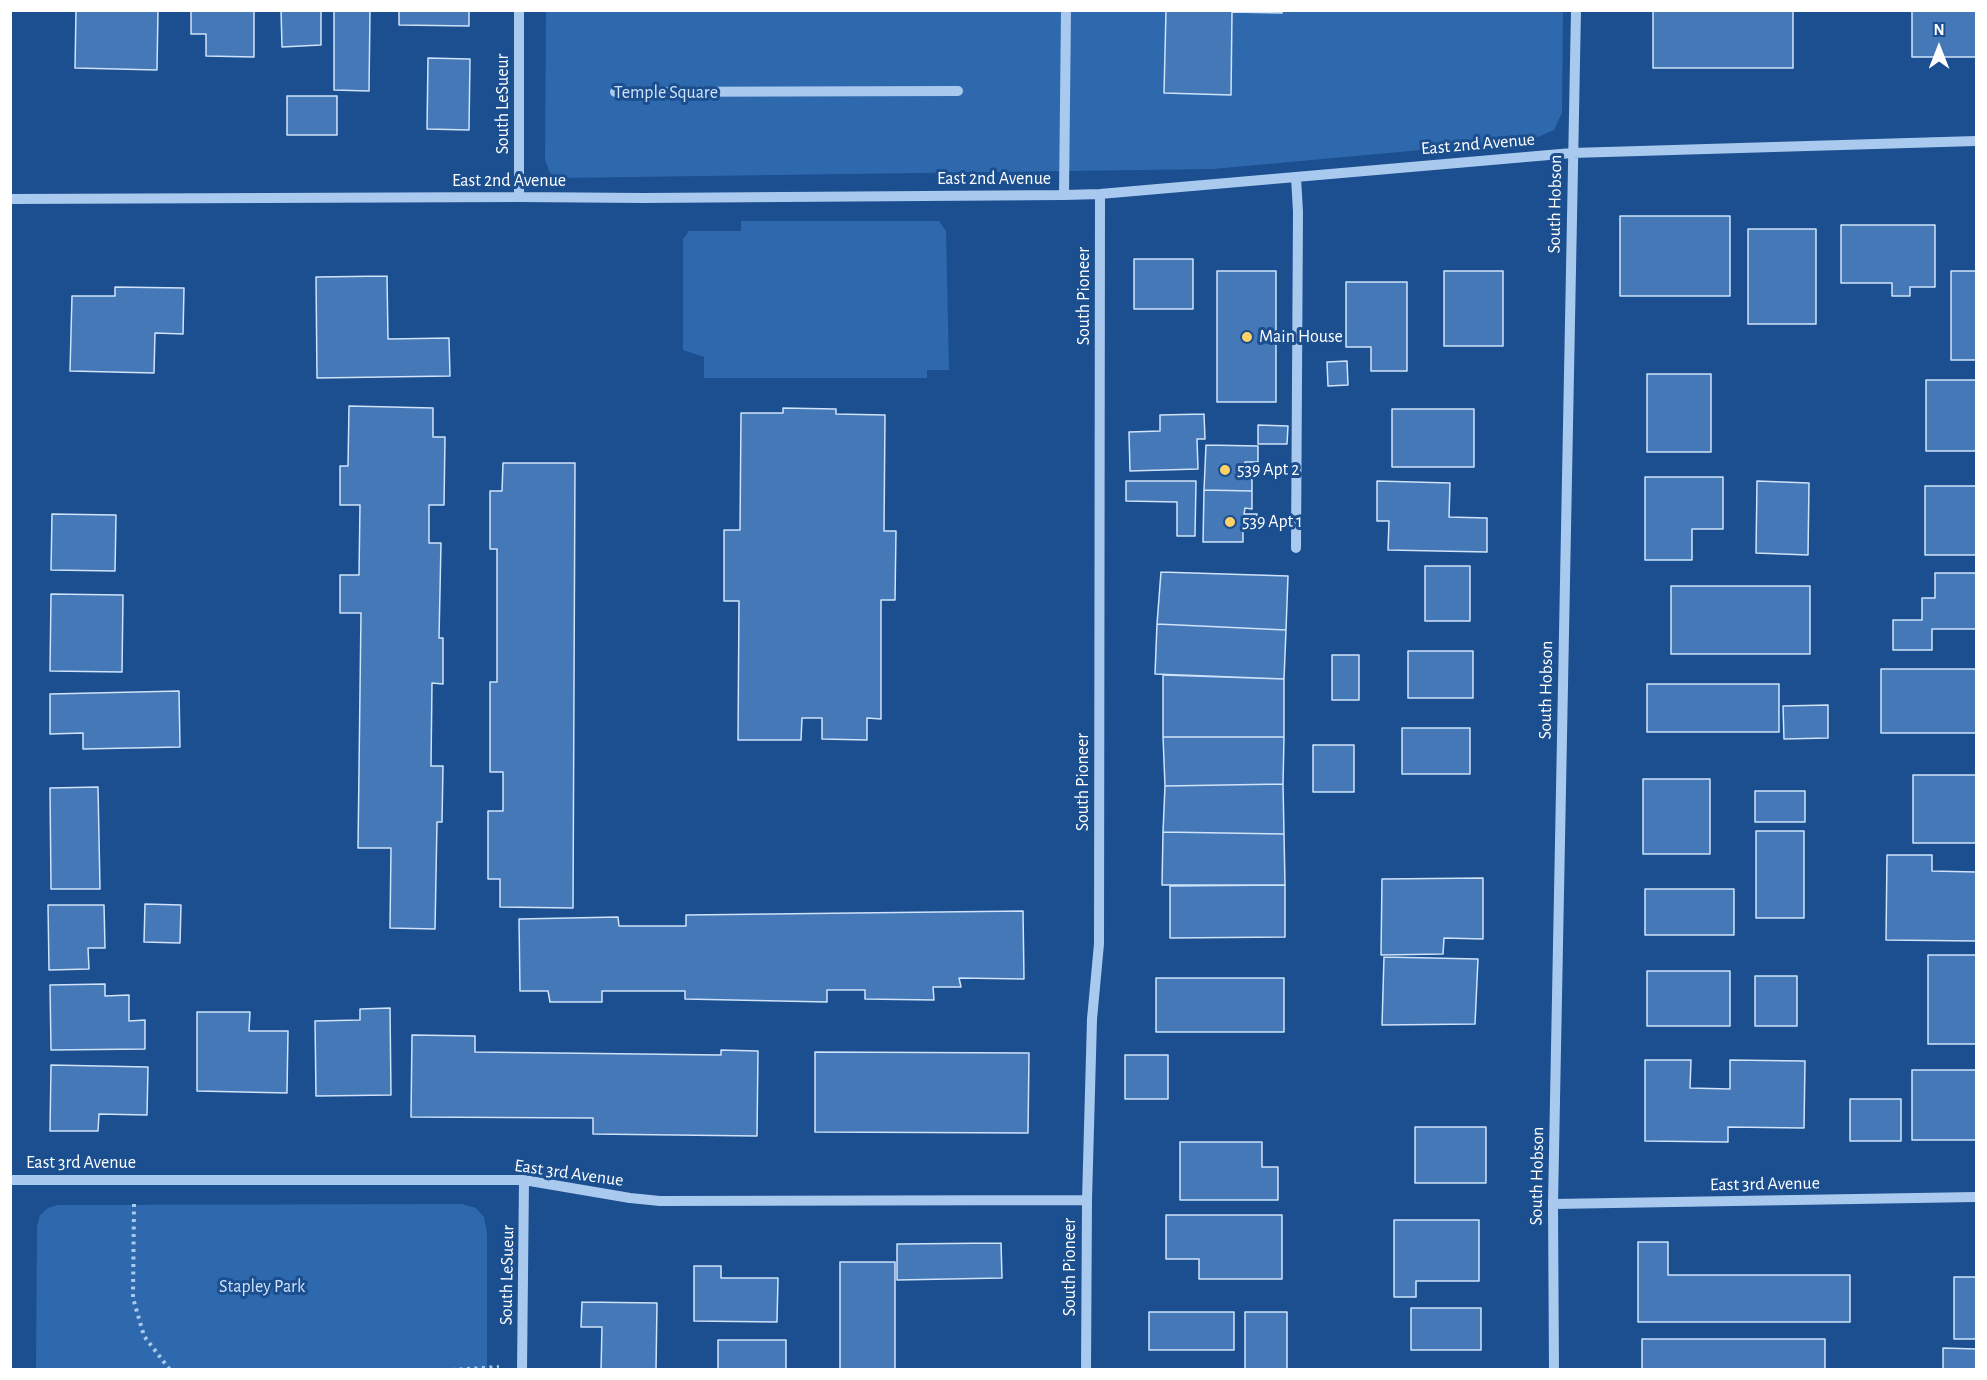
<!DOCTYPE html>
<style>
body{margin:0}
#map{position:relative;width:1987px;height:1380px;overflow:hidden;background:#1b4f8f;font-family:"Alegreya Sans",sans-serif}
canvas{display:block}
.frame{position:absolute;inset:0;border:12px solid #fff;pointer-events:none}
.north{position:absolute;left:1909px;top:18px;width:60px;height:60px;-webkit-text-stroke:4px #1b4f8f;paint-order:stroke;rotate:0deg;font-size:16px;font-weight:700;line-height:24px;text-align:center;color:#fff}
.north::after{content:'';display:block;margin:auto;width:21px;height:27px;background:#fff;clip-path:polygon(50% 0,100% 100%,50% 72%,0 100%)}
</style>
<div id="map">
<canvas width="1987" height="1380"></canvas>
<div class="frame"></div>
<div class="north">N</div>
</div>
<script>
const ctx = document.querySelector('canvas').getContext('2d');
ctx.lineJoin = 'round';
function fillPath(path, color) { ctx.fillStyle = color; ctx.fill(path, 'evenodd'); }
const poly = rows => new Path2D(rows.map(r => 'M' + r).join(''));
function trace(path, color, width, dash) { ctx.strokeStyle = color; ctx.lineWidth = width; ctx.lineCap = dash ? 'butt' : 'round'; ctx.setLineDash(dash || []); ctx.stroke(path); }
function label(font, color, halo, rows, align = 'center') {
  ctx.font = font + ' "Alegreya Sans",sans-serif'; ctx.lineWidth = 6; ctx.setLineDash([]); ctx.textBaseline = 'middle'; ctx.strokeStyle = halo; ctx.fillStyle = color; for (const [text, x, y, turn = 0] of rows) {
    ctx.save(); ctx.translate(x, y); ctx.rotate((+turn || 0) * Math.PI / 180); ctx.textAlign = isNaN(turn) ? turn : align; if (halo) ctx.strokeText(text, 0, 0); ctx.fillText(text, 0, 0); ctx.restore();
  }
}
fillPath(poly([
 [546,11,1563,11,1562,113,1554,130,1531,140,1213,169,559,178,550,173,545,160],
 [741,221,939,221,946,231,949,370,927,370,927,378,704,378,704,357,683,350,683,239,689,231,741,231],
 [462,1204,476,1208,484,1217,487,1233,487,1369,36,1369,37,1226,40,1215,48,1208,58,1205]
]), '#2e69ad');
const building = poly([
 [76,10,158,10,157,70,75,68,76,10],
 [191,10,254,10,254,57,206,56,206,34,191,34,191,10],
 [281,10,321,10,321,45,282,47,281,10],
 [334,10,370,10,369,91,334,90,334,10],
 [399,10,469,10,469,26,399,25,399,10],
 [1166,10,1282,10,1282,13,1232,12,1231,95,1164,93,1166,10],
 [1653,10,1793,10,1793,68,1653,68,1653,10],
 [1912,10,1976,10,1976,57,1912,57,1912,10],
 [428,58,470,59,469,130,427,129,428,58],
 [287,96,337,96,337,135,287,135,287,96],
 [1620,216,1730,216,1730,296,1620,296,1620,216],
 [1841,225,1935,225,1935,287,1910,287,1910,296,1892,296,1892,283,1841,283,1841,225],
 [1748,229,1816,229,1816,324,1748,324,1748,229],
 [1134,259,1193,259,1193,309,1134,309,1134,259],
 [1217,271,1276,271,1276,402,1217,402,1217,271],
 [1444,271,1503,271,1503,346,1444,346,1444,271],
 [1951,271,1976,271,1976,360,1951,360,1951,271],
 [387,276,388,339,449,338,450,376,317,378,316,277,387,276],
 [1346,282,1407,282,1407,371,1371,371,1371,347,1346,347,1346,282],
 [115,287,184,288,183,334,155,333,154,373,70,371,72,296,115,296,115,287],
 [1347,361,1348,385,1328,386,1327,362,1347,361],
 [1647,374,1711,374,1711,452,1647,452,1647,374],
 [1926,380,1976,380,1976,451,1926,451,1926,380],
 [349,406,433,408,433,437,445,437,444,505,429,505,429,543,441,543,439,638,443,638,443,684,432,683,431,766,443,766,442,822,437,822,435,929,390,928,391,848,358,848,361,613,340,613,340,575,359,575,360,505,340,505,340,466,348,466,349,406],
 [783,408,836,409,836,414,885,415,884,531,896,531,895,600,881,600,881,719,867,718,867,740,822,739,822,718,802,718,801,740,738,740,739,601,724,601,724,530,740,530,741,413,783,413,783,408],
 [1392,409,1474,409,1474,467,1392,467,1392,409],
 [1204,414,1205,439,1197,439,1198,469,1130,471,1129,432,1160,431,1160,415,1204,414],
 [1258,425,1288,426,1287,444,1258,444,1258,425],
 [1206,445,1258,446,1258,462,1245,462,1244,477,1252,477,1252,491,1204,490,1206,445],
 [503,463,575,463,573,908,500,907,500,879,488,879,488,811,503,811,503,772,490,772,490,682,497,682,497,549,490,549,490,491,502,491,503,463],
 [1645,477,1723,477,1723,529,1692,529,1692,560,1645,560,1645,477],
 [1126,481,1196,481,1195,536,1177,536,1177,502,1126,501,1126,481],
 [1377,481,1450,483,1449,517,1487,518,1487,552,1388,550,1389,521,1377,521,1377,481],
 [1757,481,1809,483,1808,555,1756,553,1757,481],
 [1925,486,1976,486,1976,555,1925,555,1925,486],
 [1204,490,1252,491,1252,509,1245,508,1244,514,1257,514,1257,530,1243,529,1243,542,1203,542,1204,490],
 [52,514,116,515,115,571,51,570,52,514],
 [1425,566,1470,566,1470,621,1425,621,1425,566],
 [1161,572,1288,576,1286,630,1157,624,1161,572],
 [1935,573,1976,573,1976,629,1932,629,1932,650,1893,650,1893,620,1922,620,1922,598,1935,598,1935,573],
 [1671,586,1810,586,1810,654,1671,654,1671,586],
 [51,594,123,595,122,672,50,671,51,594],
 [1157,624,1286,630,1284,679,1155,674,1157,624],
 [1408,651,1473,651,1473,698,1408,698,1408,651],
 [1332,655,1359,655,1359,700,1332,700,1332,655],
 [1881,669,1976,669,1976,733,1881,733,1881,669],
 [1163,675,1284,679,1284,737,1163,737,1163,675],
 [1647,684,1779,684,1779,732,1647,732,1647,684],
 [179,691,180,747,83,749,83,733,50,734,50,694,179,691],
 [1828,705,1828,738,1784,739,1783,706,1828,705],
 [1402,728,1470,728,1470,774,1402,774,1402,728],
 [1163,737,1284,737,1283,784,1165,786,1163,737],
 [1313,745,1354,745,1354,792,1313,792,1313,745],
 [1913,775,1976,775,1976,843,1913,843,1913,775],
 [1643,779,1710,779,1710,854,1643,854,1643,779],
 [1283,784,1284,834,1163,832,1165,786,1283,784],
 [98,787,100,889,51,889,50,788,98,787],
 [1755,791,1805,791,1805,822,1755,822,1755,791],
 [1756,831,1804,831,1804,918,1756,918,1756,831],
 [1163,832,1284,834,1285,885,1162,885,1163,832],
 [1887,855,1932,855,1932,871,1976,872,1976,941,1886,940,1887,855],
 [1483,878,1483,939,1444,938,1443,954,1381,955,1382,879,1483,878],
 [1285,885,1285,937,1170,938,1170,886,1285,885],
 [1645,889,1734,889,1734,935,1645,935,1645,889],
 [145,904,181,905,180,943,144,942,145,904],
 [48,905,104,905,105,948,88,948,89,969,49,970,48,905],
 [1023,911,1024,979,959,978,961,987,933,987,934,1000,865,999,865,990,827,990,827,1002,685,999,685,991,602,991,602,1002,550,1002,548,991,520,991,519,919,618,917,619,926,686,926,686,915,1023,911],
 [1928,955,1976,955,1976,1044,1928,1044,1928,955],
 [1384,957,1478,959,1475,1024,1382,1025,1384,957],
 [1647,971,1730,971,1730,1026,1647,1026,1647,971],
 [1755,976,1797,976,1797,1026,1755,1026,1755,976],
 [1156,978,1284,978,1284,1032,1156,1032,1156,978],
 [105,984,105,996,129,995,129,1021,145,1020,145,1049,51,1050,50,985,105,984],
 [390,1008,391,1095,316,1096,315,1021,360,1020,360,1009,390,1008],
 [197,1012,250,1012,249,1031,288,1031,287,1093,197,1091,197,1012],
 [412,1035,475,1036,475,1052,721,1055,721,1050,758,1051,757,1136,593,1134,593,1118,411,1117,412,1035],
 [815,1052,1029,1053,1028,1133,815,1132,815,1052],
 [1125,1055,1168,1055,1168,1099,1125,1099,1125,1055],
 [1645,1060,1691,1060,1690,1088,1730,1089,1730,1060,1805,1061,1804,1128,1728,1127,1728,1142,1645,1141,1645,1060],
 [51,1065,148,1067,147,1115,99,1114,98,1131,50,1131,51,1065],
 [1912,1070,1976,1070,1976,1140,1912,1140,1912,1070],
 [1850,1099,1901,1099,1901,1141,1850,1141,1850,1099],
 [1415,1127,1486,1127,1486,1183,1415,1183,1415,1127],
 [1180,1142,1262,1142,1262,1167,1278,1167,1278,1200,1180,1200,1180,1142],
 [1166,1215,1282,1215,1282,1279,1199,1279,1199,1259,1166,1259,1166,1215],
 [1394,1220,1479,1220,1479,1281,1416,1281,1416,1297,1394,1297,1394,1220],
 [1638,1242,1668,1242,1668,1275,1850,1275,1850,1322,1638,1322,1638,1242],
 [1001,1243,1002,1278,897,1280,897,1244,1001,1243],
 [840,1262,895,1262,895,1370,840,1370,840,1262],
 [694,1266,721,1266,721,1278,778,1278,777,1322,694,1321,694,1266],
 [1954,1277,1976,1277,1976,1339,1954,1339,1954,1277],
 [582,1302,657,1303,656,1370,601,1370,602,1327,581,1327,582,1302],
 [1411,1308,1481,1308,1481,1350,1411,1350,1411,1308],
 [1149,1312,1234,1312,1234,1350,1149,1350,1149,1312],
 [1245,1312,1287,1312,1287,1370,1245,1370,1245,1312],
 [1642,1339,1825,1339,1825,1370,1642,1370,1642,1339],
 [718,1340,786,1340,786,1370,718,1370,718,1340],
 [1943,1348,1976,1349,1976,1370,1943,1370,1943,1348]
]);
fillPath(building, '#4478b7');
trace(building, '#cfe3fa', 1.5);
trace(poly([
 [134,1204,133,1298,144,1336,170,1370],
 [452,1370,499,1367]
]), '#a9c9ee', 4, [3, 4.5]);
trace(poly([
 [519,10,519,197],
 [615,92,958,91],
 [1296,177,1298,212,1296,548],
 [1064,195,1066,10],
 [10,199,519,197,643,198,1064,195,1100,194,1572,153,1976,141],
 [10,1180,524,1180,630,1198,660,1201,1087,1200],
 [1553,1204,1976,1197],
 [522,1370,524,1180],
 [1086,1370,1087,1200,1092,1019,1099,944,1100,194],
 [1554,1370,1553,1204,1576,10]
]), '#a9c9ee', 10);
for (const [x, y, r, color] of [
 [1247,337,6,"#ffd166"],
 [1225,470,6,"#ffd166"],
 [1230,522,6,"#ffd166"]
]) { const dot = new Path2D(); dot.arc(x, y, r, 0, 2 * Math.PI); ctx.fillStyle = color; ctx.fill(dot); trace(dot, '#1b4f8f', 2); }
label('18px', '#cfe3fa', '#1b4f8f', [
 ["Temple Square",666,93],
 ["Stapley Park",262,1287]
]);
label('18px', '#fff', '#1b4f8f', [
 ["South LeSueur",503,104,-90],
 ["East 2nd Avenue",1478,144,-5],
 ["East 2nd Avenue",994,179],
 ["East 2nd Avenue",509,181],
 ["South Hobson",1555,204,-89],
 ["South Pioneer",1084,296,-90],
 ["South Hobson",1546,690,-89],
 ["South Pioneer",1083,782,-90],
 ["East 3rd Avenue",81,1163],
 ["East 3rd Avenue",569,1173,8],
 ["South Hobson",1537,1176,-89],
 ["East 3rd Avenue",1765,1184,-1],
 ["South Pioneer",1070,1267,-90],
 ["South LeSueur",507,1275,-89]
]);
label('18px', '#fff', '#1b4f8f', [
 ["Main House",1259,337],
 ["539 Apt 2",1237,470],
 ["539 Apt 1",1242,522]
], 'left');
</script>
